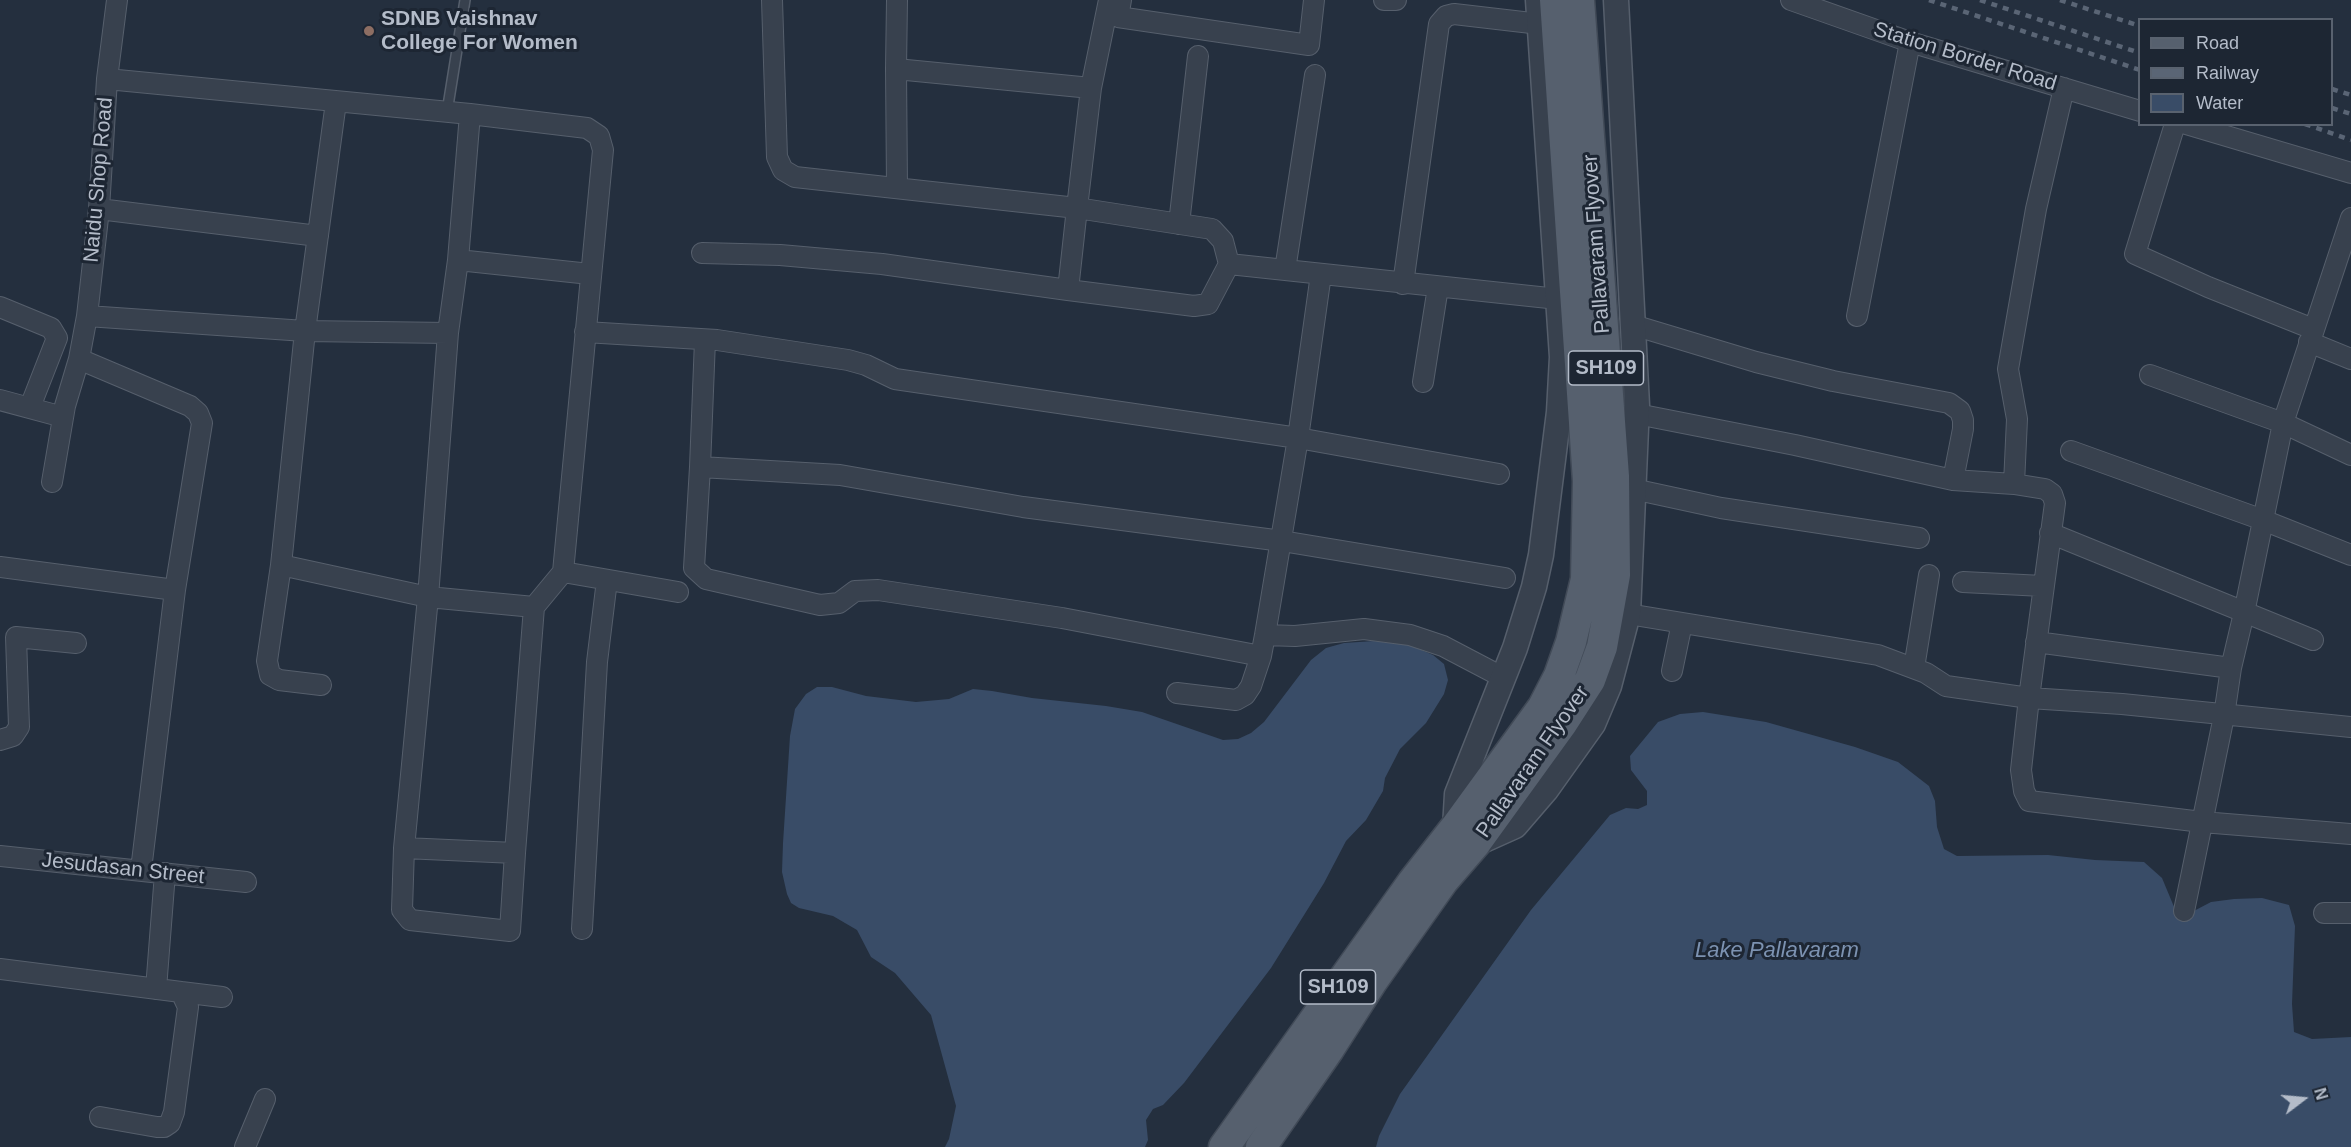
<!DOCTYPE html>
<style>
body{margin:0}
#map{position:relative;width:2351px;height:1147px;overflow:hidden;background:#242f3e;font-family:Arial,sans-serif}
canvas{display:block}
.legend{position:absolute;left:2138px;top:18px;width:195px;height:108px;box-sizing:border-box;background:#1d2633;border:2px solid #59626f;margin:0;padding:8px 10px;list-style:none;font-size:18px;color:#b4bcc9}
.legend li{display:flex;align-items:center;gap:12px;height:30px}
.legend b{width:30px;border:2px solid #59626f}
.north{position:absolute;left:2273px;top:1069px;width:60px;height:60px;-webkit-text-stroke:4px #1d2633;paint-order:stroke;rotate:74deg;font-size:16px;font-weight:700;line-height:24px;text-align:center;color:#b4bcc9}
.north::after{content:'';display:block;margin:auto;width:21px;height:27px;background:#b4bcc9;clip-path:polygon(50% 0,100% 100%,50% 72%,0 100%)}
</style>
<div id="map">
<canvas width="2351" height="1147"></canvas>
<ul class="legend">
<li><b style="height:8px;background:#56606e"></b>Road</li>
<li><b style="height:8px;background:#5a6575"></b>Railway</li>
<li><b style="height:16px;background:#394c67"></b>Water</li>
</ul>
<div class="north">N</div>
</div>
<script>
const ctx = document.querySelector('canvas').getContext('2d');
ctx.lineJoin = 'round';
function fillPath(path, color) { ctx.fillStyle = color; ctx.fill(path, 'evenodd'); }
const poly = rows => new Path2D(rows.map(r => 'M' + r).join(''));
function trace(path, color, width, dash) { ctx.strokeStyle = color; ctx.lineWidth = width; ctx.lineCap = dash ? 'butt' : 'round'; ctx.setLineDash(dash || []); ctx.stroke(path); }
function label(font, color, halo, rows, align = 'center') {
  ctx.font = font + ' Arial,sans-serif'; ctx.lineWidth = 6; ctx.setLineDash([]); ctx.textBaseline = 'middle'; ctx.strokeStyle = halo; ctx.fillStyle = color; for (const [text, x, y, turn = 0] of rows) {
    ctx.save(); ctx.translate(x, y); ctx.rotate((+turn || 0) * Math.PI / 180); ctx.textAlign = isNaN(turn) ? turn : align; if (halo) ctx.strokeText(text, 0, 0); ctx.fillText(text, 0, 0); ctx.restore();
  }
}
fillPath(poly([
 [1374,641,1410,645,1433,655,1444,664,1448,680,1444,694,1426,723,1400,749,1385,778,1383,791,1366,820,1346,841,1324,883,1271,968,1184,1083,1163,1105,1153,1109,1146,1120,1148,1140,1145,1147,945,1147,949,1139,956,1106,931,1015,895,973,871,957,857,930,833,916,799,908,791,903,787,894,782,872,783,843,790,736,795,709,806,694,817,687,832,687,866,696,916,702,949,699,973,689,992,691,1032,698,1106,706,1142,712,1223,740,1238,739,1251,733,1264,722,1311,660,1326,648,1344,643],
 [1703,712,1766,722,1855,747,1898,762,1929,786,1935,801,1937,827,1944,849,1957,856,2048,855,2095,860,2144,862,2162,878,2177,914,2190,913,2211,902,2234,899,2262,898,2289,905,2295,926,2292,1004,2294,1032,2312,1039,2351,1037,2351,1147,1376,1147,1379,1136,1400,1094,1531,910,1610,815,1626,808,1638,809,1647,805,1647,791,1631,770,1630,756,1658,722,1680,714]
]), '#394c67');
const service = poly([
 [447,112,465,0]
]);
const minor = poly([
 [772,0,777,157,783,170,795,177,1077,208,1091,88,1109,0],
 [1121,0,1118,17,1309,45,1314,0],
 [1384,0,1396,0],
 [1791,0,1910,42,2140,111],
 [896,69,897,0],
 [107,79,470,114,587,128,599,136,603,150,563,572,534,607],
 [336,102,305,331,281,565,428,597,534,607,515,853,404,848],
 [470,114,458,260,448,333,428,597,404,848,402,910,410,920,510,931,515,853],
 [2175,124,2135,254,2208,287,2313,329],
 [2186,124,2351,173],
 [897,187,896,69,1091,88],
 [99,209,318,236],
 [1179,224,1198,56],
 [702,253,780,255,882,264,1068,290],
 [458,260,590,274],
 [1229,264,1208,304,1194,306,1068,290,1077,208,1212,229,1223,241,1229,264,1558,299],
 [1285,270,1315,75],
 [1403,284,1439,24,1446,16,1454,14,1540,24],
 [0,307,51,328,57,338,30,407],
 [87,316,305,331,448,333],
 [1857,316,1910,42],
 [1633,325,1756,362,1833,381,1949,403,1960,411,1963,420,1963,429,1953,480],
 [585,332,717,340,848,360,866,365,895,379,1298,438,1321,274],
 [705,340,700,467,840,475,1023,507,1282,541,1505,578],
 [2309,342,2351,359],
 [79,359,190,406,198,413,202,423,175,590,141,870],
 [2150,375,2283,423,2351,455],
 [1423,382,1438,287],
 [0,400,63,417],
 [1637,414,1795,445,1953,480,2014,484,2045,489,2052,494,2055,503,2029,698,2021,770,2024,791,2029,801,2202,822,2351,834],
 [2071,451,2263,520,2351,555],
 [700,467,694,568,706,579,820,605,839,603,855,591,878,590,1062,618,1261,656],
 [52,482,65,406,79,359,87,316,99,209,107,79,117,0],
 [2014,484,2017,419,2008,369,2036,209,2064,88],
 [1633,489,1721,508,1919,538],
 [2050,533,2313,640],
 [281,565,267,661,270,675,279,680,321,685],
 [0,567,175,590],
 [563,572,678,592],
 [1963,582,2043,586],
 [1628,614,1878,655,1926,673,1946,686,2029,698,2122,704,2351,727],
 [1265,635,1295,636,1364,629,1410,635,1443,646,1504,678],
 [2036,642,2231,668],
 [1914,668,1929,575],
 [1672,671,1682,623],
 [1177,693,1236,700,1245,695,1251,686,1261,656,1265,635,1298,438,1499,474],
 [0,740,13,736,19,727,16,637,76,643],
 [0,856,246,882],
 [2184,911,2224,716,2231,668,2244,613,2283,423,2351,218],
 [2324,913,2351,913],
 [582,929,597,662,607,580],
 [0,969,181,992,188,1007,174,1112,170,1123,164,1127,157,1127,100,1117],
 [156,989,165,873],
 [181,992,222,997],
 [245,1147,265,1099]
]);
const tertiary = poly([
 [1455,828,1457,794,1515,648,1534,587,1541,555,1559,412,1562,357,1538,0],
 [1475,844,1515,826,1546,790,1593,724,1609,686,1628,614,1637,405,1616,0]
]);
const primary = poly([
 [1224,1147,1412,883,1455,828,1543,707,1559,676,1571,642,1586,579,1588,481,1555,0],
 [1261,1147,1329,1049,1373,980,1443,881,1475,844,1561,725,1590,680,1602,647,1615,575,1614,476,1579,0]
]);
trace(service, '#565f6c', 12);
trace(minor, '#565f6c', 22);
trace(tertiary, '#565f6c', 27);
trace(primary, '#414a57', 33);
trace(service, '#38414e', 9);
trace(minor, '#38414e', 20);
trace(tertiary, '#38414e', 24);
trace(primary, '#56606e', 30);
trace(poly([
 [1929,0,2140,70],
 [1980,0,2140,53],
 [2060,0,2140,26],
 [2332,89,2351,95],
 [2332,108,2351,114],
 [2305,124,2351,140]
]), '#5a6575', 4.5, [6, 6]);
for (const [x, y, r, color] of [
 [369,31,6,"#8d6e63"]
]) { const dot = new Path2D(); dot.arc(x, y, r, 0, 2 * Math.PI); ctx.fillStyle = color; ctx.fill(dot); trace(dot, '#1d2633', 2); }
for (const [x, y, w] of [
 [1606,368,75],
 [1338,987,75]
]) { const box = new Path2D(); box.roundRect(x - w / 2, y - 17, w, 34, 4.5); ctx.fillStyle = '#1d2633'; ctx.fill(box); trace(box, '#b4bcc9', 1.5); }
label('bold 20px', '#b4bcc9', null, [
 ["SH109",1606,368],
 ["SH109",1338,987]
]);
label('bold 21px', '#b4bcc9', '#1d2633', [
 ["SDNB Vaishnav",381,19],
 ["College For Women",381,43]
], 'left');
label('21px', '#b4bcc9', '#1d2633', [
 ["Station Border Road",1965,57,17],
 ["Naidu Shop Road",99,180,-85],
 ["Pallavaram Flyover",1597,244,-94],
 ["Pallavaram Flyover",1533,762,-55],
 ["Jesudasan Street",123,869,6]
]);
label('italic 22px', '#7c92b1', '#1d2633', [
 ["Lake Pallavaram",1777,951]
]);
</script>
